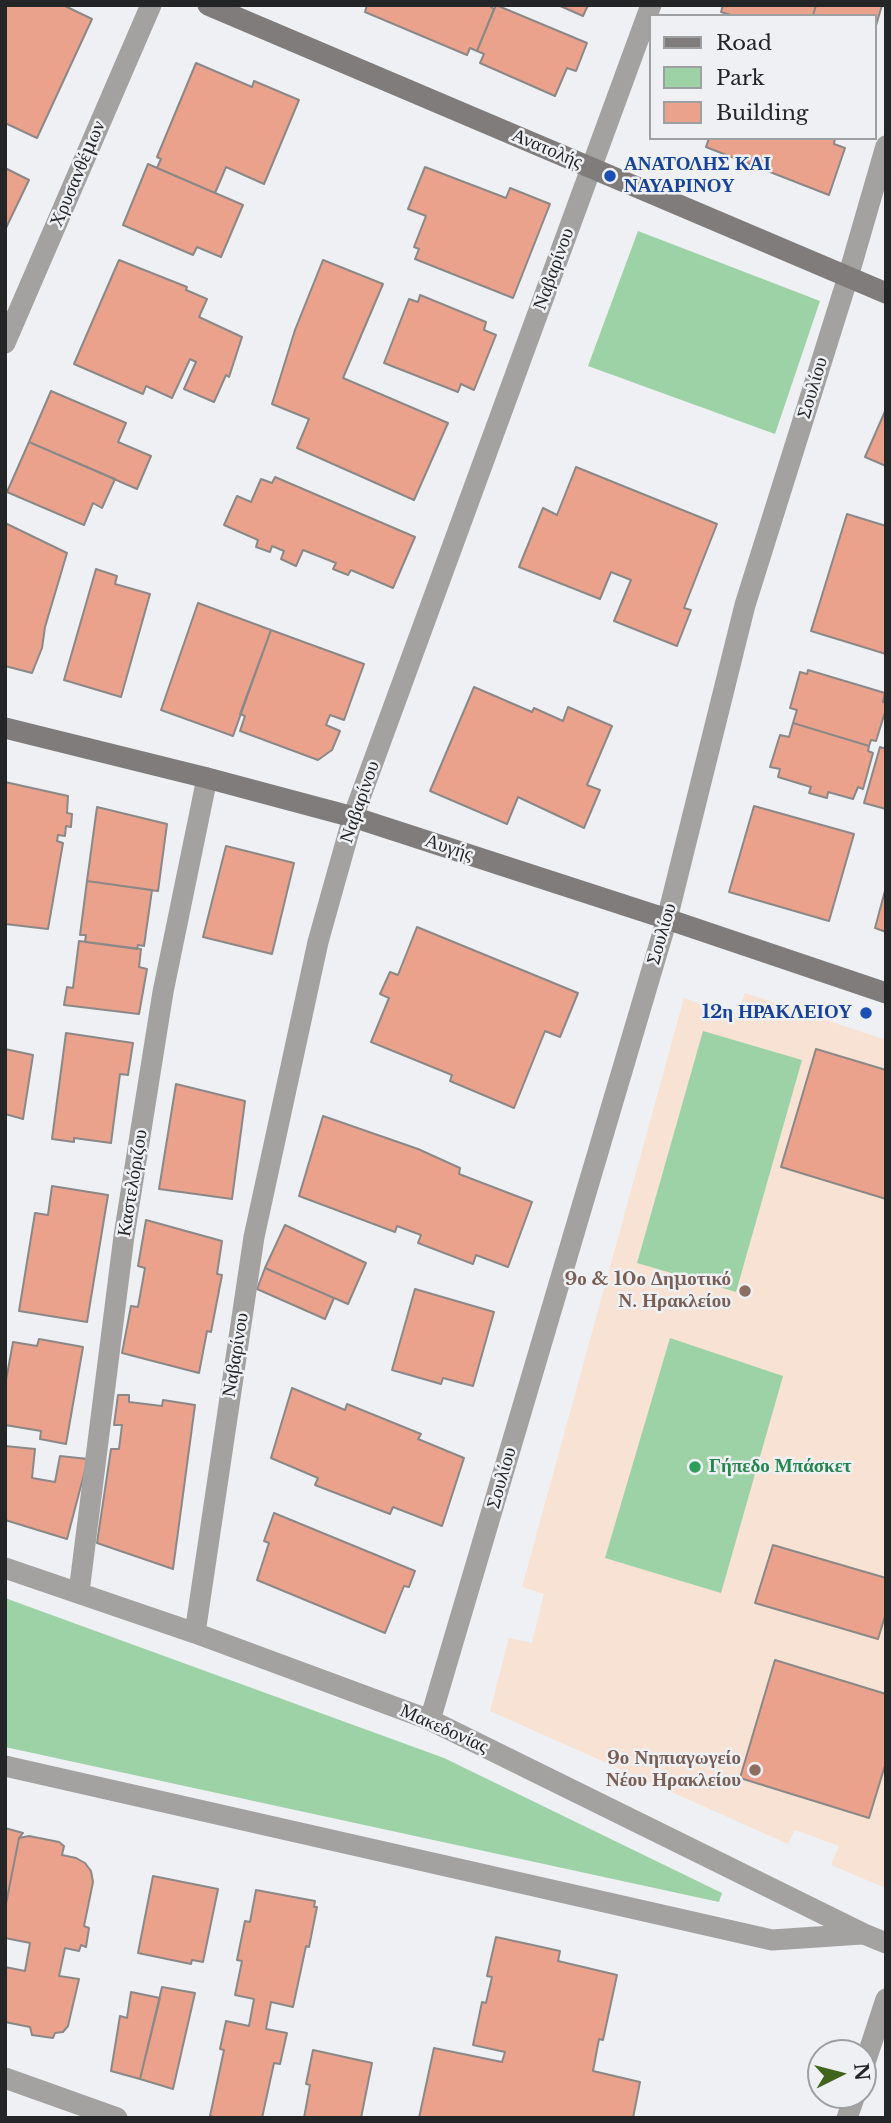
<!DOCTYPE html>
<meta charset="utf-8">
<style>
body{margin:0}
#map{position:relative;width:891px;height:2123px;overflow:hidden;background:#eef0f3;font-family:"Libre Baskerville",serif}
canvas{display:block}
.frame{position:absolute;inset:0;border:7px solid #242526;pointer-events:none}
.legend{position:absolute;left:649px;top:14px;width:228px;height:126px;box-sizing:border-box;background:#eef0f3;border:2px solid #9d9fa1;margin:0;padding:9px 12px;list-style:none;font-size:21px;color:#242526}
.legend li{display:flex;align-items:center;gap:14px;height:35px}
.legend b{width:35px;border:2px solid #9d9fa1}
.north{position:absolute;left:807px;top:2039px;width:70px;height:70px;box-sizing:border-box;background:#eef0f3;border:2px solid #9d9fa1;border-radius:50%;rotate:84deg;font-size:19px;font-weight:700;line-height:28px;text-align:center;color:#242526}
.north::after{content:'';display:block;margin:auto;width:24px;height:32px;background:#40641c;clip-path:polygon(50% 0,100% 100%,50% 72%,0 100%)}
</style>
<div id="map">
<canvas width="891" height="2123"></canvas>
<div class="frame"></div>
<ul class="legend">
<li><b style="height:9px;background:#7f7c7b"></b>Road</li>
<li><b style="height:19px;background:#9dd2a7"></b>Park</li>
<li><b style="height:19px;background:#eaa28c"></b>Building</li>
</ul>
<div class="north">N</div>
</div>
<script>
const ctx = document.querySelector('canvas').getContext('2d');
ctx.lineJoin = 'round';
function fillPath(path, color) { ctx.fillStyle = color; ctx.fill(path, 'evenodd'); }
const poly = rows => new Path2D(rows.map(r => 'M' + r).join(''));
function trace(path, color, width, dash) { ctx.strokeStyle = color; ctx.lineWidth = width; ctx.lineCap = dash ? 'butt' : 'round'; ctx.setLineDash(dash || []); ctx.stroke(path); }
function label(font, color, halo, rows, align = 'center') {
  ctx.font = font + ' "Libre Baskerville",serif'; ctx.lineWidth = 5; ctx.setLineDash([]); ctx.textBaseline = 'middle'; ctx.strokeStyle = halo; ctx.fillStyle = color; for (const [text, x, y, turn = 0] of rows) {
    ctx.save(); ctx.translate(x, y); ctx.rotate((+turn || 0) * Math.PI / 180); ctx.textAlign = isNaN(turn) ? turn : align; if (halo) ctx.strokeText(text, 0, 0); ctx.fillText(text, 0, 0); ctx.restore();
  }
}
fillPath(poly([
 [745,993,886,1040,886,1888,831,1865,839,1846,795,1830,788,1844,490,1711,509,1638,532,1643,544,1594,522,1587,684,998,736,1017]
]), '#f7e2d3');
fillPath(poly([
 [638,231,820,301,775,434,588,366],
 [703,1031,802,1060,736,1292,637,1263],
 [670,1338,783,1376,721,1593,605,1558],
 [5,1598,444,1758,722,1893,719,1902,5,1747]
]), '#9dd2a7');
const building = poly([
 [5,5,63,5,92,19,37,138,5,123,5,5],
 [367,5,488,5,494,9,477,51,470,48,467,55,365,12,367,5],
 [496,5,587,43,576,71,567,68,555,96,480,63,484,54,477,51,496,5],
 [558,5,588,5,583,16,558,5],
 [723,5,816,5,813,16,734,16,721,12,723,5],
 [816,5,882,5,875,29,875,16,813,15,816,5],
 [196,63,252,87,254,81,299,100,264,184,226,167,215,193,157,168,161,159,157,157,196,63],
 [709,138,835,138,834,144,845,148,829,195,706,147,709,138],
 [148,164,243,205,221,257,197,247,193,255,123,225,148,164],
 [425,167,506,198,510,188,550,204,513,298,415,259,419,249,414,247,426,216,408,209,425,167],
 [5,168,29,180,5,230,5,168],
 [119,260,187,287,186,290,207,299,199,317,242,337,229,377,226,375,214,402,184,389,196,362,190,359,172,398,146,386,143,394,74,364,119,260],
 [323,260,383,284,343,378,448,423,414,500,297,448,309,419,272,404,295,330,323,260],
 [420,295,486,322,484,330,496,335,474,390,461,384,458,392,384,363,409,299,418,302,420,295],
 [51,391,126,423,118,442,151,456,137,489,29,442,51,391],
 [886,409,886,466,865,457,886,409],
 [29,442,115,479,102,508,93,503,84,525,7,492,29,442],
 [576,467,717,524,684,608,691,610,677,646,614,621,631,580,611,572,600,599,519,567,543,508,557,515,576,467],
 [275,477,415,537,393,588,351,570,348,575,333,569,336,563,303,550,296,566,281,559,284,551,272,546,270,552,256,547,258,540,224,525,237,496,251,502,261,479,272,483,275,477],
 [847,514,886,526,886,654,811,631,847,514],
 [5,523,67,553,45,627,42,648,32,673,5,666,5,523],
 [96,569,117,576,115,584,150,594,121,697,64,680,96,569],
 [198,603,271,630,233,736,161,710,198,603],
 [271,630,364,664,344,720,330,715,326,725,340,731,332,750,318,760,240,731,245,716,240,714,271,630],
 [808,670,885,693,883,702,886,703,886,709,876,741,871,740,869,746,793,723,797,710,790,708,800,672,807,674,808,670],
 [474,687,532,712,534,708,563,721,568,707,612,726,587,785,600,790,584,828,518,797,507,824,430,791,474,687],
 [793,723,869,746,868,751,873,753,863,789,858,787,853,799,828,792,827,798,809,793,811,787,778,777,780,769,770,767,780,735,789,737,793,723],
 [880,747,886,749,886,809,864,803,880,747],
 [5,782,68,796,67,813,72,814,71,827,66,826,65,836,58,835,57,841,63,843,48,929,5,924,5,782],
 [754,806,854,834,829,921,729,892,754,806],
 [97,807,167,824,158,891,87,881,97,807],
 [226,846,294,863,272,954,203,937,226,846],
 [87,881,152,890,144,946,138,945,137,949,85,942,86,935,80,935,87,881],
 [886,887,886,932,875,928,886,887],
 [417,927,578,993,560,1037,545,1031,514,1108,450,1081,452,1075,371,1042,389,998,380,994,390,972,398,975,417,927],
 [79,941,141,949,139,967,147,969,139,1014,64,1005,67,987,73,988,79,941],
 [66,1033,133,1043,128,1075,120,1074,111,1143,74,1138,74,1142,52,1139,66,1033],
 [5,1049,33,1055,23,1119,5,1114,5,1049],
 [816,1049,886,1070,886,1199,781,1167,816,1049],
 [176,1084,245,1101,232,1199,159,1189,176,1084],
 [323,1116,418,1149,460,1168,459,1174,532,1202,508,1267,476,1255,473,1264,418,1243,421,1235,397,1226,395,1232,299,1196,323,1116],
 [52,1186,108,1195,87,1322,19,1311,35,1213,48,1215,52,1186],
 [146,1220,222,1241,217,1274,222,1275,211,1332,207,1331,199,1373,122,1353,131,1306,138,1307,145,1268,138,1266,146,1220],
 [285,1225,366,1263,348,1304,265,1268,285,1225],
 [265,1268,334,1298,325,1319,257,1289,265,1268],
 [415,1289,494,1312,473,1386,443,1378,441,1384,392,1370,415,1289],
 [39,1339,83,1347,66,1444,40,1439,41,1431,5,1425,5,1386,13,1342,37,1346,39,1339],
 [292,1388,345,1410,347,1404,421,1434,418,1439,464,1458,442,1526,393,1507,390,1514,315,1485,318,1478,271,1458,292,1388],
 [118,1395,129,1395,129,1402,162,1406,163,1400,195,1405,173,1569,97,1543,111,1449,119,1449,122,1425,114,1425,118,1395],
 [5,1446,35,1449,32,1478,55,1482,60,1456,88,1459,67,1539,5,1520,5,1446],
 [274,1513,415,1571,409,1587,404,1586,385,1633,257,1580,269,1543,264,1541,274,1513],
 [773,1545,886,1578,886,1613,878,1639,755,1603,773,1545],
 [775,1660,886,1694,886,1762,869,1818,740,1778,775,1660],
 [5,1828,23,1833,19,1838,5,1909,5,1828],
 [29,1836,59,1842,64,1846,62,1855,76,1858,85,1863,91,1871,93,1882,84,1926,89,1928,86,1947,81,1945,79,1951,65,1948,59,1976,79,1979,68,2026,63,2032,55,2033,53,2038,32,2035,30,2027,5,2022,5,1967,25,1971,30,1943,5,1938,5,1909,19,1838,29,1836],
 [153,1876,218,1889,203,1962,192,1960,191,1964,138,1953,153,1876],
 [256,1890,315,1901,314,1907,317,1907,309,1947,306,1946,293,2007,271,2002,266,2029,287,2033,280,2064,274,2063,262,2118,219,2118,210,2116,224,2050,220,2049,226,2021,249,2026,254,1999,235,1995,242,1961,237,1960,245,1921,250,1922,256,1890],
 [496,1937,560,1951,558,1961,617,1975,603,2040,599,2039,593,2071,640,2082,633,2118,419,2118,434,2048,502,2062,505,2052,473,2045,482,2002,486,2003,492,1977,487,1976,496,1937],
 [162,1987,195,1993,173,2089,140,2079,162,1987],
 [131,1992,160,1998,140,2079,111,2071,120,2016,127,2018,131,1992],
 [313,2050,372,2063,361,2118,304,2118,310,2085,306,2084,313,2050]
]);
fillPath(building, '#eaa28c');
trace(building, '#8c8887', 2);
trace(poly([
 [5,343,151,5],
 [5,1568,195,1633,430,1720,864,1934,886,1943],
 [79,1592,124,1236,163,992,207,778],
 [195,1633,254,1237,318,942,353,817,651,5],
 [430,1720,667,919,745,605,848,277,886,146],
 [5,1766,772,1940,862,1934],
 [863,2069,886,1999],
 [5,2078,117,2118],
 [847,2118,855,2095]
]), '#a3a2a1', 21);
trace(poly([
 [208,5,886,293],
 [5,728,207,778,353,817,667,919,886,993]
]), '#7f7c7b', 21);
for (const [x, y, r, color] of [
 [610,176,7,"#1a4fb4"],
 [866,1013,7,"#1a4fb4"],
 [745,1291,7,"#8d6e63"],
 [695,1467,7,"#2e9e5b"],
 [755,1770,7,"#8d6e63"]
]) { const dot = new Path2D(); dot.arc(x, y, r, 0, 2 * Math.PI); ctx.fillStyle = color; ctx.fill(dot); trace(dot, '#eef0f3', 2.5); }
label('19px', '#242526', '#eef0f3', [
 ["Ανατολής",547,149,23],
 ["Χρυσανθέμων",78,174,-67],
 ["Ναβαρίνου",554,269,-70],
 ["Σουλίου",813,388,-73],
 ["Ναβαρίνου",360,802,-71],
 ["Αυγής",449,848,18],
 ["Σουλίου",662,934,-74],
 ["Καστελόριζου",133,1183,-81],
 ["Ναβαρίνου",236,1355,-81],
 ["Σουλίου",502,1478,-74],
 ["Μακεδονίας",444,1729,24]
]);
label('bold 19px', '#164399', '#eef0f3', [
 ["ΑΝΑΤΟΛΗΣ ΚΑΙ",624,165],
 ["ΝΑΥΑΡΙΝΟΥ",624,187],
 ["12η ΗΡΑΚΛΕΙΟΥ",852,1013,"right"]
], 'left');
label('bold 19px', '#785e54', '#eef0f3', [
 ["9ο & 10ο Δημοτικό",731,1280],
 ["Ν. Ηρακλείου",731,1302],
 ["9ο Νηπιαγωγείο",741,1759],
 ["Νέου Ηρακλείου",741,1781]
], 'right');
label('bold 19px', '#27864d', '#eef0f3', [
 ["Γήπεδο Μπάσκετ",709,1467]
], 'left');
</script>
